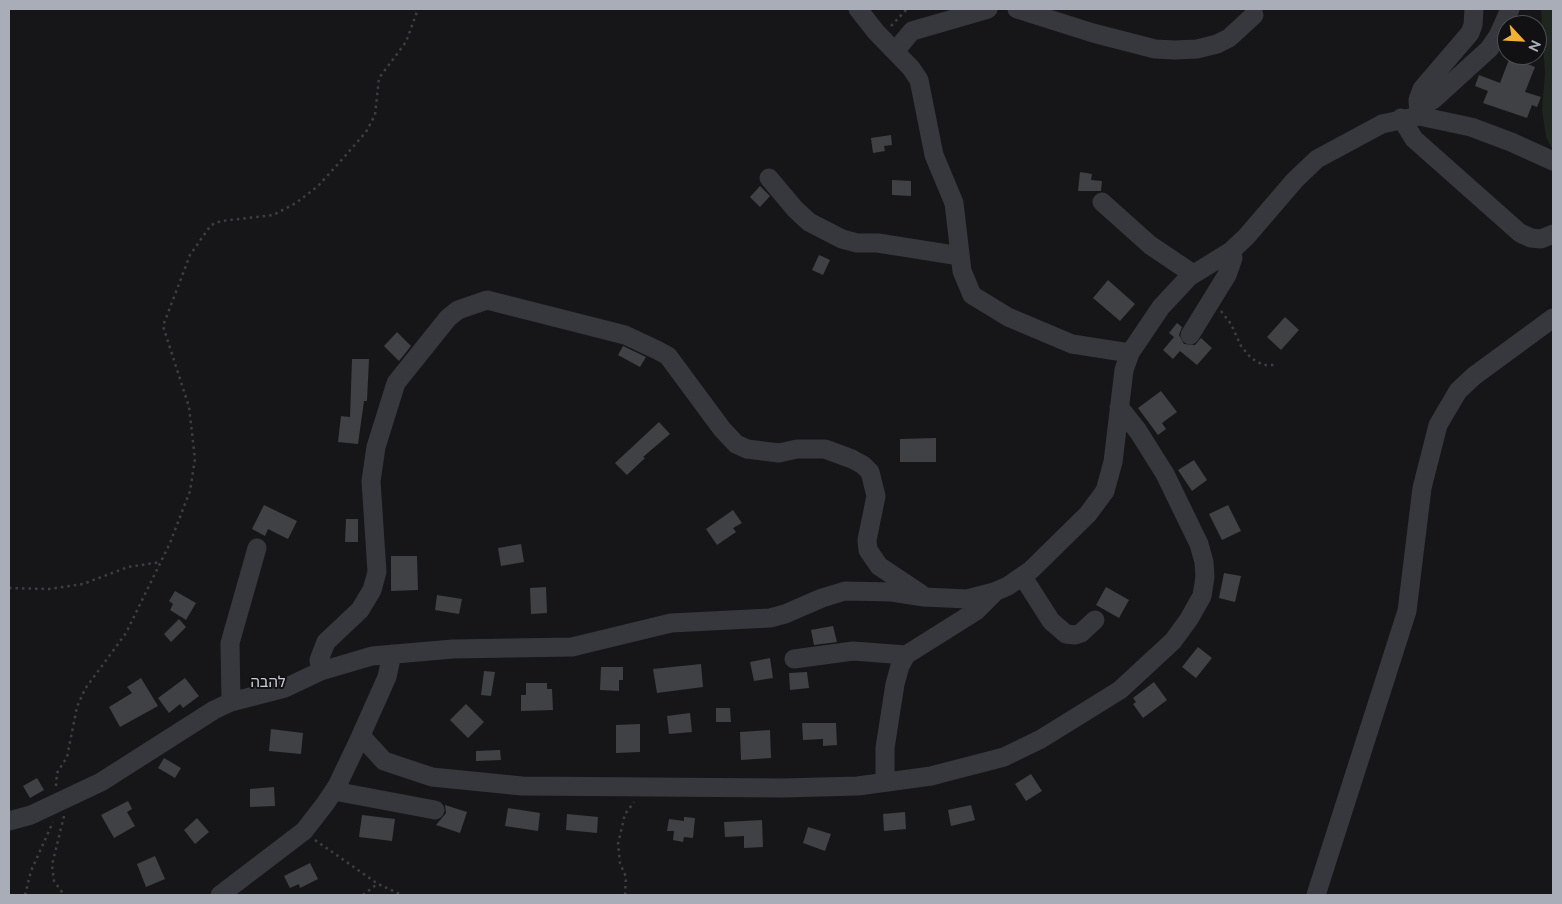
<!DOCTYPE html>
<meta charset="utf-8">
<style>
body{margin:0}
#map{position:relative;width:1562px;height:904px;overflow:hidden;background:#161618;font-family:Raleway,sans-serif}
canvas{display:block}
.frame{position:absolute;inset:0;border:10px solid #a8adb8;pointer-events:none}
.north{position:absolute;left:1497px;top:15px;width:50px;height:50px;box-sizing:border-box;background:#111113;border:1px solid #4d4f55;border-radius:50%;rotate:115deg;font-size:14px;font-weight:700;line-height:20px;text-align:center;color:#a8adb8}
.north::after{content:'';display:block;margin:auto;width:18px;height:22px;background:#f2b134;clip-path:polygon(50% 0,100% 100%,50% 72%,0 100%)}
</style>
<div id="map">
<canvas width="1562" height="904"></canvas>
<div class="frame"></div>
<div class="north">N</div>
</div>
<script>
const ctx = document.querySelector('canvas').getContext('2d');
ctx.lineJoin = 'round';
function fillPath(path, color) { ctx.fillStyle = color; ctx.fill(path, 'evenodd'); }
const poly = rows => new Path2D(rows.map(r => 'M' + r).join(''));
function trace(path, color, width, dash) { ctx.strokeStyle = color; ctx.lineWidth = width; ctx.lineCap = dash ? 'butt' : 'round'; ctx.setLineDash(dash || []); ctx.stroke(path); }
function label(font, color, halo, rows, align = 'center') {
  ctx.font = font + ' Raleway,"Noto Sans Hebrew",sans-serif'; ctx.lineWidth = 4; ctx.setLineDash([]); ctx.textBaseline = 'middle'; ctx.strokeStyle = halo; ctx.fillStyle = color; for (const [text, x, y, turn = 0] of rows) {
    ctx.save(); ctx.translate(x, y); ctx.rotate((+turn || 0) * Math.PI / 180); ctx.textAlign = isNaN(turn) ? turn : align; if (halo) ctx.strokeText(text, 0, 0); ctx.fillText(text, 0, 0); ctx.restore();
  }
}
fillPath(poly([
 [1541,9,1553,9,1553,150,1546,137,1542,109,1545,74]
]), '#1e261f');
fillPath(poly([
 [1510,57,1535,67,1525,92,1541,97,1537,107,1532,105,1527,118,1483,103,1488,91,1475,86,1479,75,1500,83],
 [891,135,892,145,884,146,885,151,873,153,871,138],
 [1080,172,1092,174,1091,180,1102,181,1101,191,1078,191],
 [892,180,911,181,911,196,892,195],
 [760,186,770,196,760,207,750,197],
 [819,255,830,260,823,275,812,270],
 [1108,280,1135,304,1120,321,1093,298],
 [1285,317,1299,330,1281,350,1267,337],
 [1177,323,1182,327,1179,335,1184,344,1195,345,1201,338,1212,348,1197,365,1180,351,1173,359,1163,350,1174,337,1169,333],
 [397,332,411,346,399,361,384,346],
 [623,346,646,357,640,367,618,355],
 [352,359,369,359,367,401,364,401,358,444,338,442,341,416,350,417],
 [1161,391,1177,412,1162,423,1166,429,1158,435,1138,408],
 [659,422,670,434,643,457,645,458,627,475,615,463],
 [936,438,936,462,900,462,900,439],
 [1194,460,1207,480,1192,491,1178,470],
 [264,505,297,521,288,539,268,529,265,536,252,529],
 [1228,505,1241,531,1222,540,1209,514],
 [733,510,742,523,733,528,736,532,717,545,706,529],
 [346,519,358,519,358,542,345,542],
 [521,544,524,562,501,566,498,548],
 [391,556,417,556,418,590,391,591],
 [1224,573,1241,576,1235,602,1219,598],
 [546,587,547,613,531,614,530,588],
 [1106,587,1129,600,1119,618,1096,605],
 [175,591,196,603,186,620,170,610,173,604,169,601],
 [437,595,462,599,459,614,435,610],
 [179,619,186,627,171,642,164,634],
 [833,626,837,642,814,645,811,630],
 [1198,647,1212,658,1196,678,1182,667],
 [770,658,773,678,754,681,750,662],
 [701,664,703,687,657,693,653,669],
 [601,667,623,667,623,680,619,680,619,691,600,690],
 [484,671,495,672,491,696,481,695],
 [807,672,809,688,790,690,789,673],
 [141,678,158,706,120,727,109,707,132,693,127,687],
 [185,678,199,696,183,708,180,704,169,713,158,698],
 [1154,682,1167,700,1143,718,1133,704,1136,702,1133,698],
 [526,683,547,683,547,689,552,689,553,710,521,711,521,695,526,695],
 [466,704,484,722,468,738,450,720],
 [716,708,730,708,731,722,716,722],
 [690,713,692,732,669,734,667,716],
 [802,723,836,723,837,745,823,746,823,739,803,740],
 [640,724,640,752,616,753,616,725],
 [271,729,303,733,301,754,269,751],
 [770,730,771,758,741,760,740,732],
 [500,750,501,760,476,761,476,751],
 [164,758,181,768,175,778,158,768],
 [1031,774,1042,791,1026,801,1015,784],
 [37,778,44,790,30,798,23,786],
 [274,787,275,806,250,807,250,789],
 [128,801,132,809,127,812,135,826,114,838,101,815],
 [445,805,467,812,460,833,436,825,446,813],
 [971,805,975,820,951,826,948,810],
 [508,808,540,813,538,831,505,826],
 [905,812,906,829,884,831,883,814],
 [567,814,598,817,597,833,566,830],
 [362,815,395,819,392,841,359,837],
 [684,817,695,818,693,838,684,837,683,842,673,840,674,831,667,831,669,819,684,821],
 [197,818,209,832,195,844,184,830],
 [762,820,763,847,744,848,744,836,725,837,724,822],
 [808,827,831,834,825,851,803,843],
 [155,856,165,879,146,887,137,864],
 [310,863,318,879,300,888,299,884,290,888,284,876]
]), '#404145');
trace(poly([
 [891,26,907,9],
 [1221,311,1231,324,1241,346,1251,358,1263,365,1274,365],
 [9,588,49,589,83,584,128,567,161,562],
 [56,786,57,773,67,757,77,707,85,689,126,633,170,543,190,491,195,459,189,407,163,326,190,255,211,225,221,221,273,215,296,203,318,186,338,164,366,132,375,115,379,78,406,42,418,9],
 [64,816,52,865,54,881,64,895],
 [315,840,378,884,402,895],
 [25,895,31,871,53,822],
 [363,895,377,884],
 [625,895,626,877,620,863,618,844,625,814,634,802]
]), '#3d3f44', 2.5, [2.5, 4]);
trace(poly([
 [858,9,876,32,911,68,919,80,934,155,954,203,962,271,972,295,1008,317,1072,344,1130,353],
 [1017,9,1093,33,1155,49,1175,50,1197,49,1217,44,1229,38,1254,15],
 [896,50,912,31,988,9],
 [1419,108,1434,99,1489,49,1498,36,1510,9],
 [1419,116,1418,100,1422,89,1470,33,1473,25,1474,9],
 [1401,118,1414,139,1520,233,1531,238,1541,239,1553,234],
 [769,178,795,209,809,222,842,239,857,243,878,243,960,256],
 [1102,202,1150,245,1193,274],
 [1190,335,1227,275,1233,258,1231,251],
 [1023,577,1051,621,1066,634,1075,635,1081,633,1095,620],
 [794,659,853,651,906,655],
 [321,671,319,660,326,642,360,610,372,590,377,572,371,481,376,447,396,383,448,318,458,310,487,300,625,335,657,350,668,356,722,429,736,444,747,449,779,453,797,449,825,449,852,459,863,465,870,472,876,496,867,540,868,550,879,566,921,594],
 [231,702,230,643,257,548],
 [361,736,384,761,432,777,522,786,783,788,858,786,931,776,1004,757,1041,739,1120,690,1173,641,1189,619,1202,596,1205,577,1204,562,1199,544,1165,474,1138,431,1119,407],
 [885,782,885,748,895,684,900,666,906,655,976,611,994,593],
 [334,791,435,810],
 [9,821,31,815,101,782,214,710,231,702,285,688,321,671,372,656,453,649,572,647,671,623,770,618,785,614,822,598,845,591,892,592,924,597,967,599,994,592,1008,586,1031,570,1088,514,1105,491,1113,462,1124,370,1130,353,1161,307,1189,277,1231,251,1246,237,1295,180,1317,159,1382,124,1419,116,1471,127,1511,142,1553,161],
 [220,895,304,831,325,804,337,786,358,742,387,677,392,654],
 [1316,895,1407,611,1422,488,1438,425,1458,391,1474,376,1553,318]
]), '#37383d', 19);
label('15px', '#c9ccd4', '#111113', [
 ["להבה",268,682]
]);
</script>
